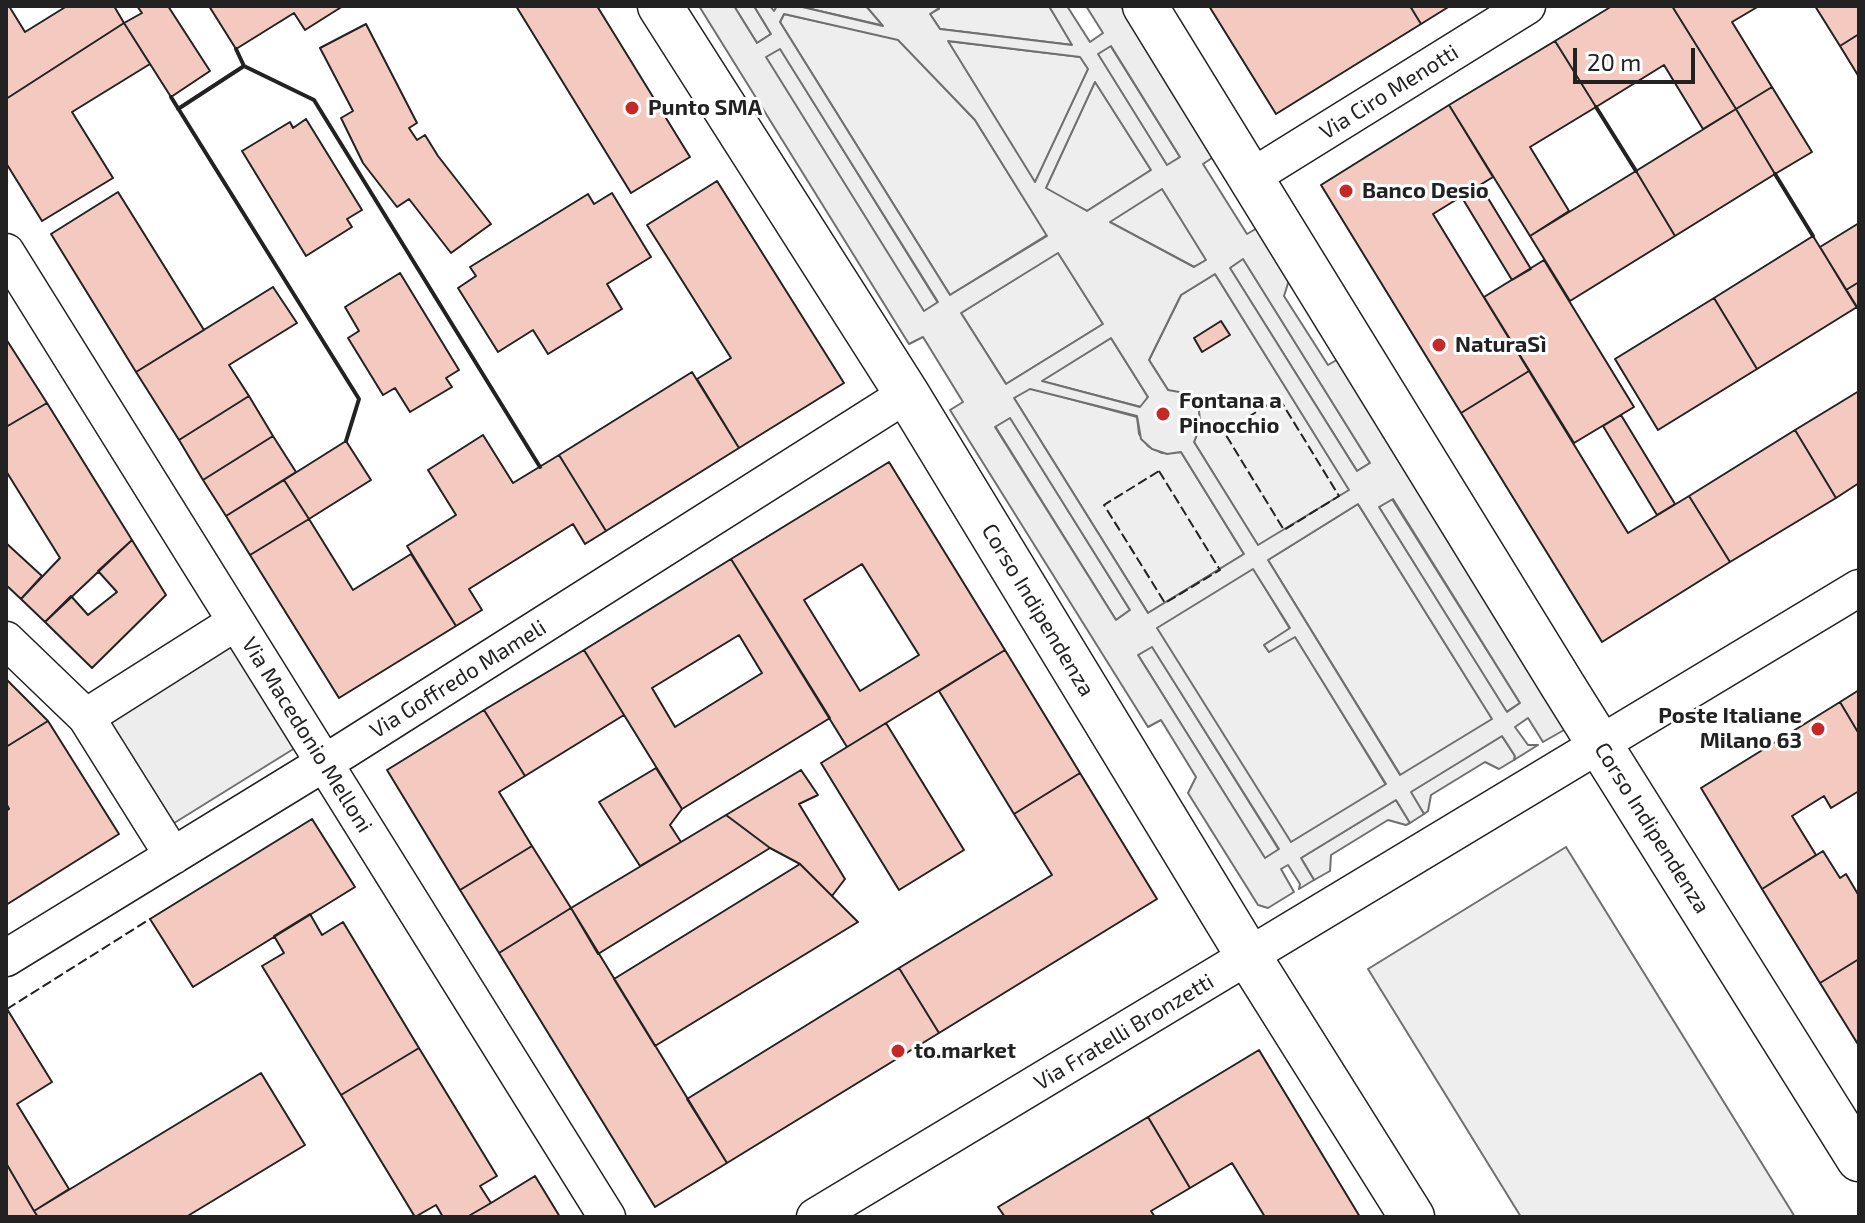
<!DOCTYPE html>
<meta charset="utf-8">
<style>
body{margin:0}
#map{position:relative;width:1865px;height:1223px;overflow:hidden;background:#fff;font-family:"Exo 2",sans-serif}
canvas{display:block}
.frame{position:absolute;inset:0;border:8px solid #222;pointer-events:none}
.scale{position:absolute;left:1573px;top:48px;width:122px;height:36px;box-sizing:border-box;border:4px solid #222;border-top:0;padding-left:10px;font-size:24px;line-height:28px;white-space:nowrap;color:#222;-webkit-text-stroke:6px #fff;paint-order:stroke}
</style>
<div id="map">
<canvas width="1865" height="1223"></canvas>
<div class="frame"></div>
<div class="scale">20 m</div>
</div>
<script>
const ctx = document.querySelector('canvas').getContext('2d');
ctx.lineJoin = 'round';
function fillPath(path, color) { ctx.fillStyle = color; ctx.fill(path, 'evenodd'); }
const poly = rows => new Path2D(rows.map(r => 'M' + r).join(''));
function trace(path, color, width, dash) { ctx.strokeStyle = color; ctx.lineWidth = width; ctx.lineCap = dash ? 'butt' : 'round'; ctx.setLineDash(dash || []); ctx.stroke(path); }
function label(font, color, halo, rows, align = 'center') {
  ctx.font = font + ' "Exo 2",sans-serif'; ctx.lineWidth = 6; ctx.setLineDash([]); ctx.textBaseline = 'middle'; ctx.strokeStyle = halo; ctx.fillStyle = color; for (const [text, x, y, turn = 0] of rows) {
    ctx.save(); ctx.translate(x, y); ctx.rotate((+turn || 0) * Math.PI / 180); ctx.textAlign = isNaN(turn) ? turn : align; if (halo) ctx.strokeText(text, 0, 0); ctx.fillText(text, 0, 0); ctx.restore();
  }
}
const green = poly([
 [734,6,754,6,771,34,757,43,734,6],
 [798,6,866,6,885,26,798,6],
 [938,6,1049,6,1073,45,940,29,930,14,939,9,938,6],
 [784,14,898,39,975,120,1047,235,950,295,780,22,784,14],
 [947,41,1081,57,1089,70,1035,183,947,41],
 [1110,45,1180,157,1167,166,1097,54,1110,45],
 [780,48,938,303,924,312,765,57,780,48],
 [1095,81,1151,170,1087,211,1045,189,1095,81],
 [1162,188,1207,260,1194,267,1109,222,1162,188],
 [1058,252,1103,324,1006,384,961,313,1058,252],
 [1243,258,1370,463,1357,471,1229,267,1243,258],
 [1215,274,1350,490,1258,546,1194,442,1200,427,1199,411,1193,401,1168,390,1149,360,1181,295,1215,274],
 [1111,338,1148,397,1141,407,1041,381,1111,338],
 [1030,388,1137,417,1139,434,1148,446,1162,453,1181,452,1244,554,1148,613,1014,398,1030,388],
 [1010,417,1130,610,1116,620,995,426,1010,417],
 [1392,499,1520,703,1506,712,1379,507,1392,499],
 [1358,504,1493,720,1401,776,1268,560,1358,504],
 [1253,568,1290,629,1264,645,1269,652,1295,636,1386,785,1290,843,1156,628,1253,568],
 [1152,646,1279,850,1265,859,1138,655,1152,646],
 [1502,736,1515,756,1514,760,1499,769,1485,762,1431,795,1428,811,1424,814,1410,792,1502,736],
 [1396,800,1410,823,1406,825,1388,820,1331,855,1330,871,1314,880,1301,858,1396,800],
 [1566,847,1795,1217,1521,1217,1368,969,1566,847]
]);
fillPath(green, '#eee');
trace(green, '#6f6f6f', 2);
const parking = poly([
 [699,6,734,6,757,43,771,34,754,6,770,6,774,11,777,6,798,6,883,26,866,6,938,6,939,8,930,14,940,29,1072,45,1049,6,1067,6,1090,42,1103,33,1086,6,1121,6,1215,156,1203,164,1247,234,1259,227,1290,277,1284,296,1328,365,1340,358,1566,721,1564,730,1543,742,1528,718,1515,727,1528,745,1538,745,1514,760,1515,756,1502,736,1411,792,1424,814,1410,823,1396,800,1301,858,1314,880,1299,889,1300,884,1288,865,1281,869,1294,892,1268,908,1258,905,1188,793,1196,777,1161,720,1148,727,950,410,963,402,923,337,909,344,904,336,699,6],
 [784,14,898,40,975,120,1047,236,950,295,780,22,784,14],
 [948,41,1080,57,1088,69,1035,182,948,41],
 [1111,46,1180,157,1167,165,1098,54,1111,46],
 [780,49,938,302,924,311,766,57,780,49],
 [1095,82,1151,170,1087,211,1046,188,1095,82],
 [1162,189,1206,260,1194,267,1110,222,1162,189],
 [1058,253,1103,324,1006,384,961,313,1058,253],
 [1243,259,1370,463,1357,471,1230,268,1243,259],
 [1215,274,1349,490,1258,545,1194,442,1200,427,1199,411,1189,397,1179,392,1168,390,1149,360,1181,295,1215,274],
 [1111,338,1148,397,1140,407,1042,381,1111,338],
 [1030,389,1137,416,1141,439,1152,449,1167,454,1181,452,1244,554,1148,613,1014,398,1030,389],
 [1010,418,1130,610,1116,620,995,427,1010,418],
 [1393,499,1520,703,1507,712,1379,507,1393,499],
 [1358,504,1492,719,1400,775,1268,560,1358,504],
 [1253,569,1290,628,1264,645,1269,652,1295,637,1386,784,1291,842,1157,628,1253,569],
 [1152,647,1279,849,1265,858,1138,655,1152,647],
 [232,646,295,748,171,825,108,723,232,646]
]);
fillPath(parking, '#ededed');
trace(parking, '#6f6f6f', 2);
const building = poly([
 [6,6,9,6,25,32,67,6,114,6,124,23,6,99,6,6],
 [137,6,168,6,210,71,171,97,124,23,142,13,137,6],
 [209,6,343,6,305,30,294,13,236,49,209,6],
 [516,6,597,6,690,157,631,193,516,6],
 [1209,6,1410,6,1421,24,1276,114,1209,6],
 [1410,6,1450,6,1421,24,1410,6],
 [1612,6,1672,6,1736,109,1703,129,1664,65,1596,107,1555,41,1612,6],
 [1672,6,1759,6,1732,22,1772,87,1736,109,1672,6],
 [1815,6,1859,6,1859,34,1840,46,1815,6],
 [124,23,150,64,72,112,113,178,42,221,6,163,6,99,124,23],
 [366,24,417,123,409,128,417,140,425,135,438,156,491,224,451,253,409,199,397,207,363,163,341,118,353,111,320,48,366,24],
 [1859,34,1859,77,1840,46,1859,34],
 [1555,41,1596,107,1530,147,1569,211,1530,236,1449,105,1555,41],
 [1772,87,1812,152,1775,174,1736,109,1772,87],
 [1449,105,1493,177,1433,214,1529,371,1461,413,1321,185,1449,105],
 [1736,109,1775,174,1675,236,1636,171,1736,109],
 [306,119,362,210,347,219,352,227,306,256,242,151,290,122,293,128,306,119],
 [1636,171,1675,236,1570,301,1530,236,1636,171],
 [717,181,844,383,739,448,697,379,731,358,647,225,717,181],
 [1480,185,1531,269,1512,280,1461,196,1480,185],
 [118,192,204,330,136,372,51,234,118,192],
 [612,193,651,257,607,284,622,309,548,354,533,330,498,352,458,288,476,276,470,267,588,194,594,204,612,193],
 [1859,223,1859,282,1846,290,1820,247,1859,223],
 [1813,236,1857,307,1757,369,1714,298,1813,236],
 [1544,260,1634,407,1574,443,1484,297,1544,260],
 [400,273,459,370,446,378,452,387,410,412,395,388,383,395,348,338,359,331,345,307,400,273],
 [1859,282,1859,311,1846,290,1859,282],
 [273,287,297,323,229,365,249,396,179,440,136,372,273,287],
 [1714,298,1757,369,1658,430,1615,359,1714,298],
 [1221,321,1230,335,1202,352,1194,338,1221,321],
 [6,339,47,403,6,427,6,339],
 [1529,371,1628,533,1689,496,1730,562,1602,642,1461,413,1529,371],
 [692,372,739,448,606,531,559,455,692,372],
 [1859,391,1859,483,1836,498,1795,430,1859,391],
 [249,396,273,436,203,480,179,440,249,396],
 [47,403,132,540,45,622,21,599,60,558,6,471,6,427,47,403],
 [1621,415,1675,504,1657,515,1603,426,1621,415],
 [1795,430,1836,498,1730,562,1689,496,1795,430],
 [483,435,513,483,559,455,606,531,585,544,573,524,469,589,482,610,456,626,407,546,456,515,428,470,483,435],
 [273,436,296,472,226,516,203,480,273,436],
 [346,441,371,480,309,519,284,480,346,441],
 [889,462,1005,650,847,747,731,559,889,462],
 [862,564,919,655,860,691,804,600,862,564],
 [284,480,309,519,250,555,226,516,284,480],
 [309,519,353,590,411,554,456,626,339,698,250,555,309,519],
 [132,540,166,595,92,668,45,622,71,596,88,615,117,592,98,571,132,540],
 [6,543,42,576,21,599,6,585,6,543],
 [731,559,830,718,682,809,584,650,731,559],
 [739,635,762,673,675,727,652,688,739,635],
 [584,650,624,715,525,776,484,710,584,650],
 [1005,650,1080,773,1014,814,939,691,1005,650],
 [6,679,48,721,6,747,6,679],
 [1859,690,1859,734,1840,702,1859,690],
 [1840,702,1859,734,1859,791,1831,808,1824,796,1792,816,1816,855,1762,889,1701,788,1840,702],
 [484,710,525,776,499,792,532,846,460,890,387,770,484,710],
 [48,721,119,834,6,905,6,811,9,809,6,803,6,747,48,721],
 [886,723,964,850,899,890,821,763,886,723],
 [656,768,682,809,670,825,681,842,640,866,599,802,656,768],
 [801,770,818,795,799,804,845,879,832,896,800,864,770,848,726,815,801,770],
 [1080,773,1157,899,939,1033,899,968,1052,875,1014,814,1080,773],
 [726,815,770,848,598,954,571,908,726,815],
 [312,819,355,887,193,987,150,919,312,819],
 [532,846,571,908,499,953,460,890,532,846],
 [1823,851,1840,878,1846,874,1859,896,1859,959,1820,983,1762,889,1823,851],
 [800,864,858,922,655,1046,614,979,800,864],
 [571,908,727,1163,655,1207,499,953,571,908],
 [310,914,322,935,343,922,419,1048,341,1095,262,966,284,953,274,936,310,914],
 [1859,959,1859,1046,1820,983,1859,959],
 [899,968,939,1033,727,1163,687,1099,899,968],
 [7,1009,52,1082,17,1104,69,1189,34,1211,6,1163,7,1009],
 [419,1048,497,1176,480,1186,491,1203,467,1217,443,1217,436,1205,415,1217,341,1095,419,1048],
 [1259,1050,1360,1217,1265,1217,1232,1163,1190,1188,1148,1117,1259,1050],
 [261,1073,305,1145,186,1217,38,1217,34,1211,261,1073],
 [1148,1117,1190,1188,1151,1211,1155,1217,1005,1217,998,1207,1148,1117],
 [6,1163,34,1211,38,1217,6,1217,6,1163],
 [535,1176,560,1217,467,1217,491,1203,535,1176]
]);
fillPath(building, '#f3c9c0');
trace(building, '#222', 2);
const street = poly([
 [1250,178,1527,6],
 [6,252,607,1217],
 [6,640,86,717,173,856],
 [86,717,236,622],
 [6,958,347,749,907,394],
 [815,1217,1859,588]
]);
const secondary = poly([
 [660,6,907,394,1249,957,1412,1217],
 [1145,6,1563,686,1859,1159]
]);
trace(street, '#222', 39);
trace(secondary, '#222', 47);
trace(street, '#fff', 36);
trace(secondary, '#fff', 44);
trace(poly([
 [1279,398,1339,496,1284,530,1224,432,1279,398],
 [1159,471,1220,570,1165,603,1104,505,1159,471],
 [7,1009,150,919]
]), '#222', 2, [10, 4]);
trace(poly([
 [244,66,314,100,540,467],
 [171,97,359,399,346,441],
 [1596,107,1636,171],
 [178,109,244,66,236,49],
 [1775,174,1813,236]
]), '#222', 4);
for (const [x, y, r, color] of [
 [632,108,8,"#c62828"],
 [1346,191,8,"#c62828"],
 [1439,345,8,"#c62828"],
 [1163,414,8,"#c62828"],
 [1818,729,8,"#c62828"],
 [898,1051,8,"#c62828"]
]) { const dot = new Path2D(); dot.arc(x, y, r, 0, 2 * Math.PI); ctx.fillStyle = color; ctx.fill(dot); trace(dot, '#fff', 3); }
label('22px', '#222', '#fff', [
 ["Via Ciro Menotti",1389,92,-32],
 ["Corso Indipendenza",1038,610,59],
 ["Via Goffredo Mameli",458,679,-32],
 ["Via Macedonio Melloni",307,735,58],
 ["Corso Indipendenza",1652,828,58],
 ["Via Fratelli Bronzetti",1124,1032,-31]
]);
label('bold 22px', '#222', '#fff', [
 ["Punto SMA",648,108],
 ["Banco Desio",1362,191],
 ["NaturaSì",1455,345],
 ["Fontana a",1179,401],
 ["Pinocchio",1179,426],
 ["Poste Italiane",1802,716,"right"],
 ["Milano 63",1802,741,"right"],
 ["to.market",914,1051]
], 'left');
</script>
